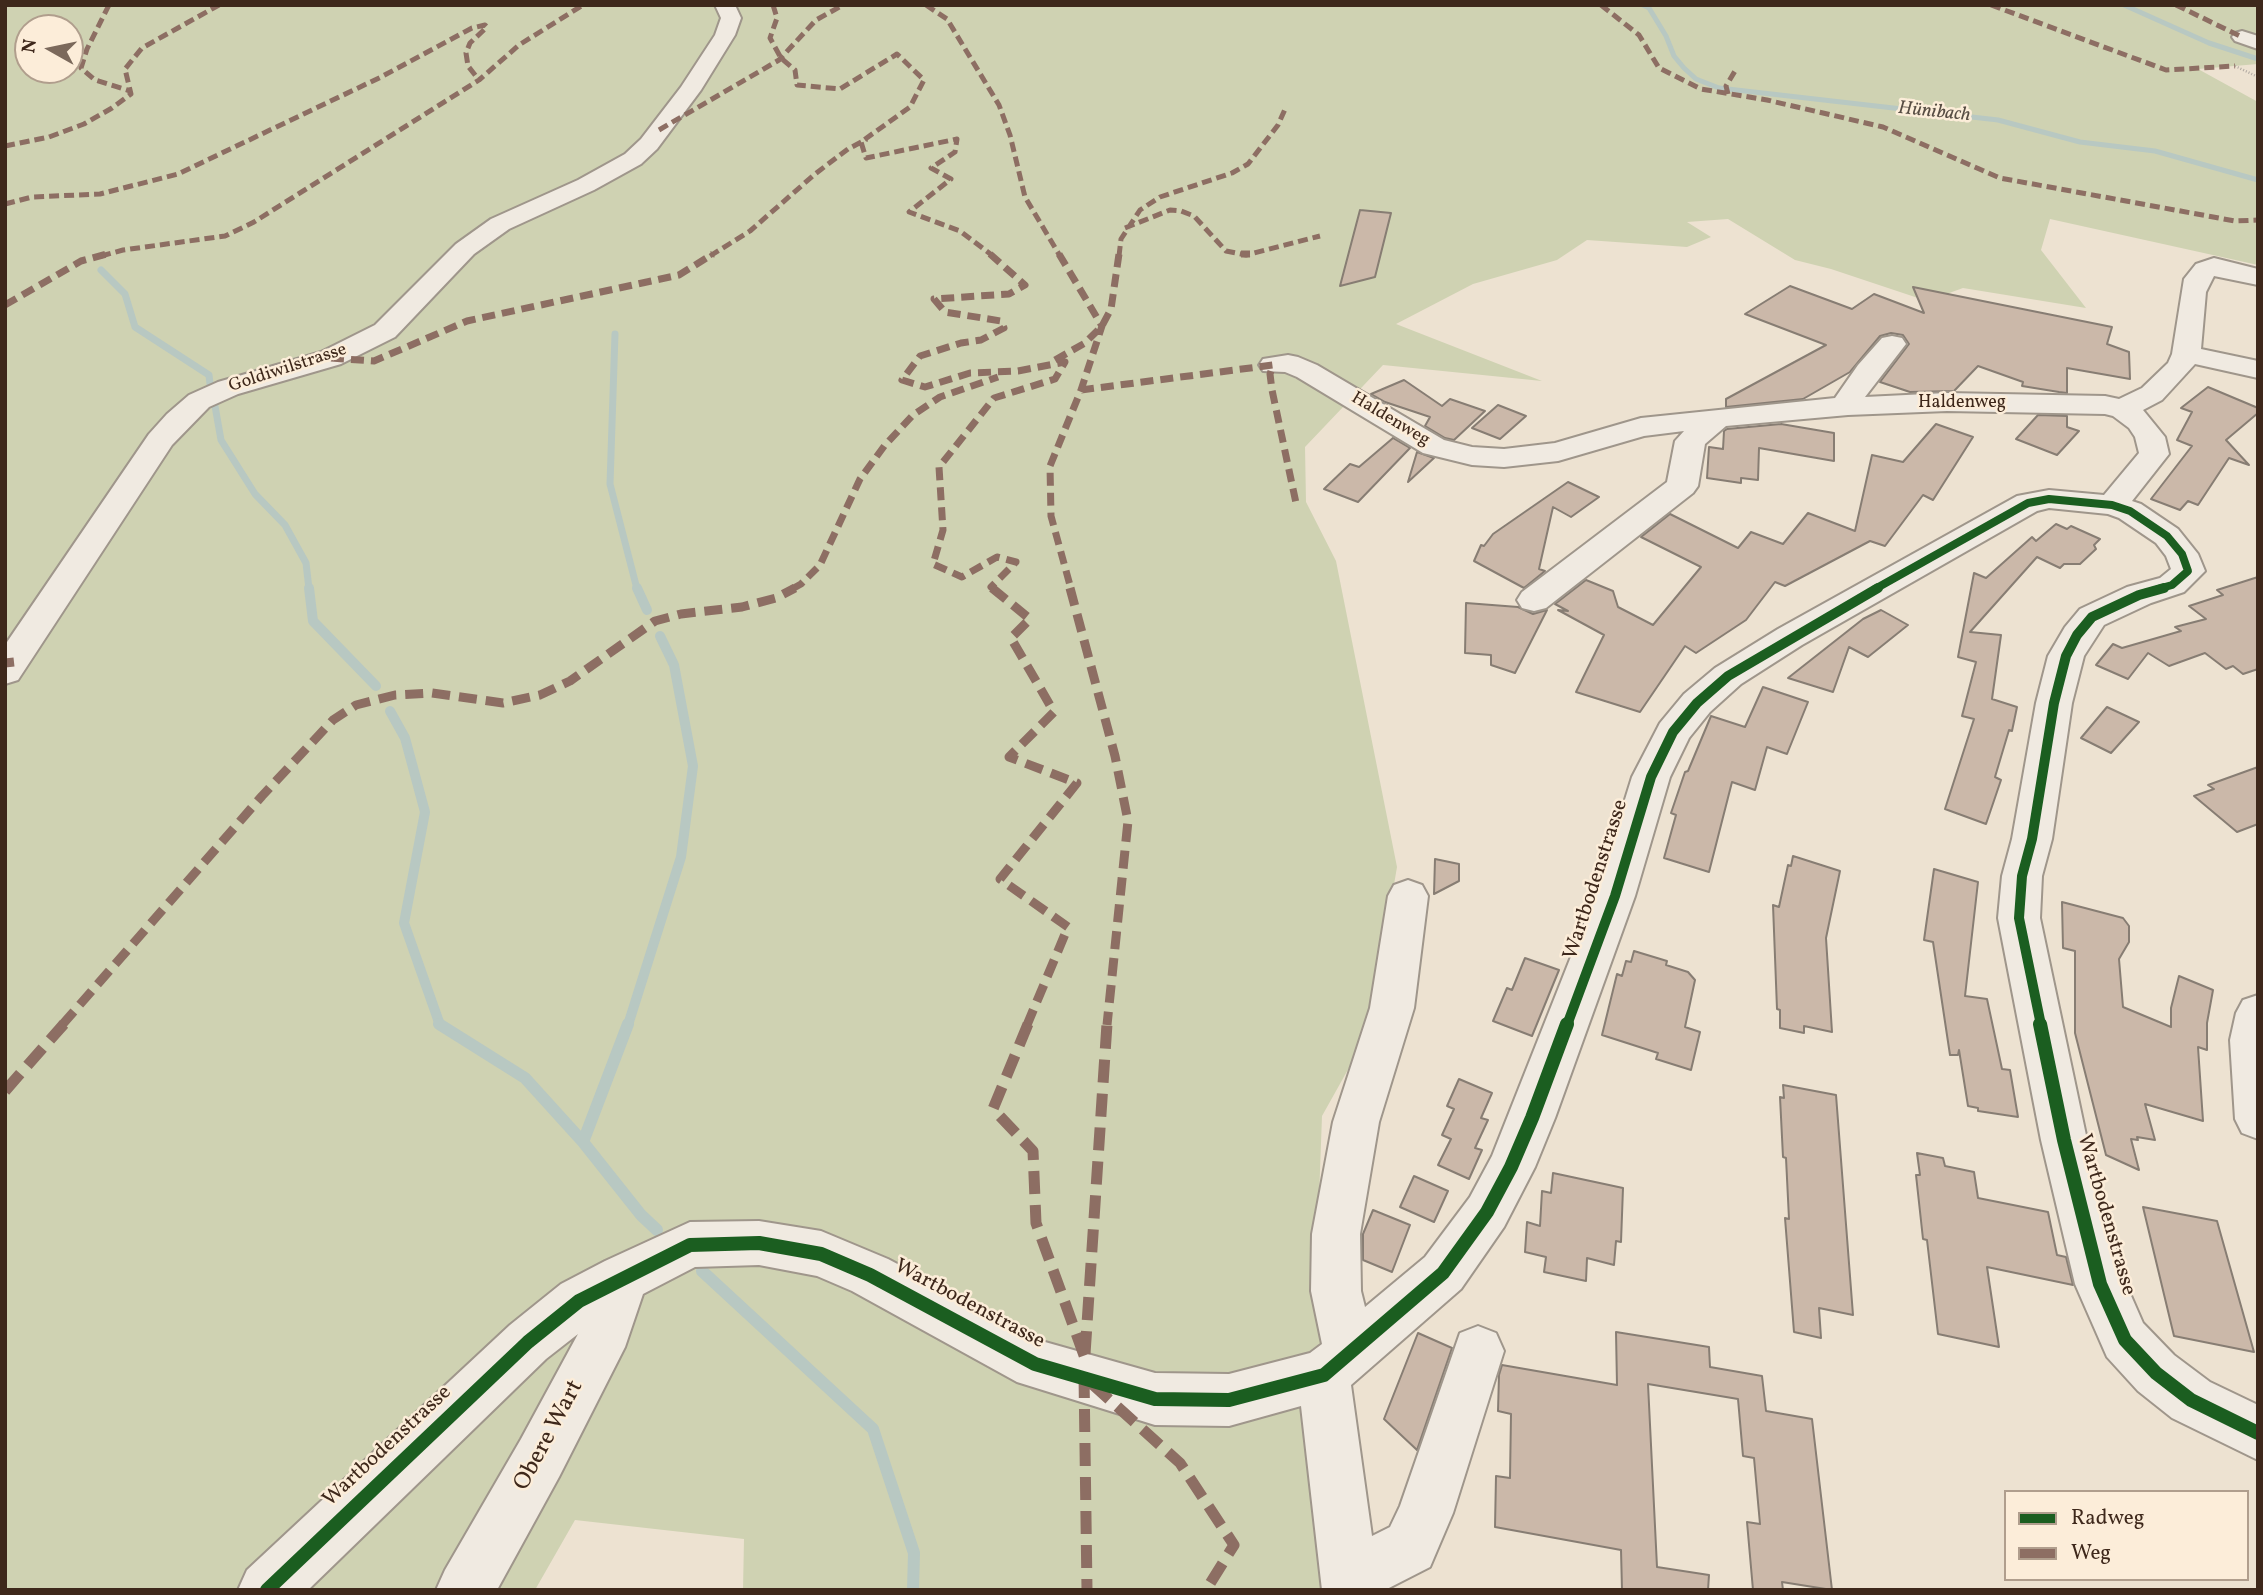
<!DOCTYPE html>
<meta charset="utf-8">
<style>
body{margin:0}
#map{position:relative;width:2263px;height:1595px;overflow:hidden;background:#ede2d1;font-family:Vollkorn,serif}
canvas{display:block}
.frame{position:absolute;inset:0;border:7px solid #3e281b;pointer-events:none}
.legend{position:absolute;left:2004px;top:1490px;width:245px;height:91px;box-sizing:border-box;background:#fcedd9;border:2px solid #b09e8d;margin:0;padding:9px 12px;list-style:none;font-size:21px;color:#3e281b}
.legend li{display:flex;align-items:center;gap:14px;height:35px}
.legend b{width:35px;border:2px solid #b09e8d}
.north{position:absolute;left:14px;top:14px;width:70px;height:70px;box-sizing:border-box;background:#fcedd9;border:2px solid #b09e8d;border-radius:50%;rotate:279deg;font-size:19px;font-weight:700;line-height:28px;text-align:center;color:#3e281b}
.north::after{content:'';display:block;margin:auto;width:24px;height:32px;background:#7b695b;clip-path:polygon(50% 0,100% 100%,50% 72%,0 100%)}
</style>
<div id="map">
<canvas width="2263" height="1595"></canvas>
<div class="frame"></div>
<ul class="legend">
<li><b style="height:9px;background:#1b5e20"></b>Radweg</li>
<li><b style="height:9px;background:#8d6e63"></b>Weg</li>
</ul>
<div class="north">N</div>
</div>
<script>
const ctx = document.querySelector('canvas').getContext('2d');
ctx.lineJoin = 'round';
function fillPath(path, color) { ctx.fillStyle = color; ctx.fill(path, 'evenodd'); }
const poly = rows => new Path2D(rows.map(r => 'M' + r).join(''));
function trace(path, color, width, dash) { ctx.strokeStyle = color; ctx.lineWidth = width; ctx.lineCap = dash ? 'butt' : 'round'; ctx.setLineDash(dash || []); ctx.stroke(path); }
function label(font, color, halo, rows, align = 'center') {
  ctx.font = font + ' Vollkorn,serif'; ctx.lineWidth = 5; ctx.setLineDash([]); ctx.textBaseline = 'middle'; ctx.strokeStyle = halo; ctx.fillStyle = color; for (const [text, x, y, turn = 0] of rows) {
    ctx.save(); ctx.translate(x, y); ctx.rotate((+turn || 0) * Math.PI / 180); ctx.textAlign = isNaN(turn) ? turn : align; if (halo) ctx.strokeText(text, 0, 0); ctx.fillText(text, 0, 0); ctx.restore();
  }
}
fillPath(poly([
 [5,5,2258,5,2258,64,2198,69,2258,102,2258,265,2050,219,2041,250,2086,308,1963,288,1927,301,1831,269,1795,260,1728,219,1687,222,1711,237,1687,247,1587,240,1557,260,1473,284,1396,324,1542,381,1383,365,1305,447,1306,502,1336,561,1397,867,1369,1032,1322,1116,1316,1280,1324,1375,1351,1590,743,1590,744,1539,575,1520,535,1590,5,1590],
 [28,28,70,28,70,70,28,70]
]), '#cfd2b2');
trace(poly([
 [1643,5,1649,8,1666,36,1674,56,1684,68,1696,79,1719,88,1998,120,2080,142,2155,151,2258,180],
 [2124,5,2209,43,2258,59]
]), '#b8c8c2', 5);
trace(poly([
 [101,270,125,294,135,327,209,375,210,384],
 [615,334,610,484,637,589],
 [215,406,221,440,255,494,285,525,306,563,309,589]
]), '#b8c8c2', 7);
trace(poly([
 [309,588,313,621,376,686],
 [637,588,647,610],
 [390,711,405,738,425,812,404,923,440,1025],
 [628,1025,681,857,693,766,674,665,660,636]
]), '#b8c8c2', 10);
trace(poly([
 [439,1024,525,1078,583,1142,641,1215,657,1230],
 [583,1142,628,1024],
 [702,1271,873,1429,914,1553,913,1590]
]), '#b8c8c2', 12);
const building = poly([
 [1360,210,1391,213,1375,277,1340,286,1360,210],
 [1790,286,1852,309,1874,294,1924,313,1913,287,2112,327,2107,344,2129,352,2130,379,2067,368,2067,393,2059,392,2022,386,2023,382,1978,366,1954,391,1910,392,1880,382,1909,344,1903,335,1891,333,1880,336,1850,372,1803,399,1726,407,1726,399,1826,345,1745,314,1790,286],
 [1404,380,1442,406,1450,399,1485,411,1454,440,1445,438,1425,426,1430,417,1385,402,1371,394,1404,380],
 [2208,387,2258,408,2258,413,2226,440,2249,465,2229,458,2198,505,2188,501,2180,510,2151,499,2192,446,2177,440,2192,412,2181,408,2208,387],
 [1498,405,1526,416,1500,439,1472,428,1498,405],
 [2038,415,2067,416,2067,427,2079,431,2057,455,2016,439,2038,415],
 [1781,424,1834,433,1834,461,1759,448,1758,480,1741,478,1741,483,1707,478,1709,447,1723,449,1724,431,1727,429,1781,424],
 [1936,424,1973,437,1933,500,1923,495,1885,546,1870,541,1785,586,1775,582,1746,620,1696,653,1685,646,1640,712,1576,692,1604,635,1558,610,1568,611,1555,604,1586,580,1613,591,1618,607,1653,625,1701,567,1641,537,1670,514,1738,548,1751,532,1783,544,1808,513,1855,531,1872,455,1903,462,1936,424],
 [1393,438,1410,448,1358,502,1324,489,1350,464,1359,467,1393,438],
 [1417,452,1434,458,1408,482,1417,452],
 [1568,482,1599,497,1571,517,1553,507,1539,569,1545,571,1524,588,1474,561,1481,545,1484,546,1493,534,1568,482],
 [2056,524,2067,529,2071,526,2100,539,2094,545,2096,549,2080,564,2064,564,2060,568,2037,557,1970,632,2001,635,1992,699,2017,707,2012,731,2009,730,1995,777,2001,780,1986,824,1945,809,1974,719,1962,716,1976,662,1958,657,1974,573,1986,578,2032,537,2036,541,2056,524],
 [2258,577,2258,669,2243,674,2233,666,2226,669,2205,653,2169,666,2148,653,2128,679,2096,665,2113,644,2122,648,2181,631,2175,627,2206,619,2189,606,2223,595,2217,590,2258,577],
 [1466,603,1518,607,1533,614,1547,610,1515,673,1491,665,1491,655,1465,653,1466,603],
 [1881,610,1908,625,1868,657,1849,647,1833,692,1788,678,1863,619,1881,610],
 [1763,687,1808,702,1787,754,1767,747,1755,790,1732,782,1709,872,1664,858,1676,815,1671,813,1685,772,1688,771,1711,716,1745,727,1763,687],
 [2107,707,2139,722,2111,753,2081,738,2107,707],
 [2258,767,2258,824,2237,832,2194,796,2214,789,2208,785,2258,767],
 [1793,856,1840,871,1826,938,1832,1032,1804,1026,1804,1033,1780,1028,1780,1010,1777,1009,1773,905,1779,907,1788,865,1791,866,1793,856],
 [1435,859,1459,864,1459,881,1434,894,1435,859],
 [1934,869,1978,882,1965,996,1987,999,2002,1069,2010,1070,2018,1117,1978,1111,1978,1108,1968,1106,1959,1050,1958,1055,1950,1055,1933,942,1924,940,1934,869],
 [2062,902,2123,918,2129,926,2129,942,2119,959,2123,1007,2171,1027,2171,1008,2179,976,2213,990,2207,1023,2207,1050,2198,1047,2203,1121,2145,1104,2155,1140,2137,1137,2138,1140,2131,1139,2139,1170,2106,1155,2075,1033,2075,951,2063,948,2062,902],
 [1634,951,1667,961,1666,965,1688,972,1695,980,1685,1027,1700,1032,1691,1070,1656,1059,1658,1053,1602,1035,1617,974,1622,976,1626,961,1631,962,1634,951],
 [1525,958,1559,970,1532,1036,1493,1021,1507,988,1512,990,1525,958],
 [1459,1079,1492,1093,1481,1118,1488,1120,1475,1148,1482,1150,1469,1179,1438,1165,1451,1139,1442,1135,1454,1109,1447,1106,1459,1079],
 [1783,1085,1836,1095,1853,1315,1819,1308,1821,1338,1794,1332,1785,1218,1789,1219,1786,1158,1783,1157,1780,1097,1784,1098,1783,1085],
 [1917,1153,1943,1158,1945,1166,1974,1172,1978,1198,2048,1212,2057,1255,2066,1257,2073,1285,1987,1267,1999,1347,1938,1334,1927,1240,1923,1239,1916,1175,1920,1175,1917,1153],
 [1553,1173,1623,1188,1621,1242,1616,1241,1614,1265,1587,1258,1586,1281,1544,1272,1546,1257,1525,1252,1527,1222,1540,1226,1542,1191,1551,1193,1553,1173],
 [1414,1176,1448,1191,1434,1222,1400,1207,1414,1176],
 [2143,1207,2217,1221,2254,1352,2174,1336,2143,1207],
 [1373,1210,1410,1225,1392,1272,1363,1260,1363,1234,1373,1210],
 [1616,1332,1709,1347,1710,1367,1762,1376,1766,1411,1812,1419,1832,1590,1782,1582,1783,1590,1753,1590,1747,1522,1760,1524,1754,1458,1743,1456,1738,1399,1648,1384,1657,1567,1709,1575,1708,1590,1622,1590,1621,1550,1495,1527,1496,1476,1510,1478,1511,1414,1498,1411,1499,1375,1502,1365,1617,1385,1616,1332],
 [1418,1333,1452,1348,1417,1450,1384,1419,1418,1333]
]);
fillPath(building, '#cbb8a9');
trace(building, '#877d73', 2);
const minor = poly([
 [715,5,735,5,741,18,735,35,701,90,657,149,641,164,594,190,509,229,474,254,395,337,341,364,238,394,209,407,172,445,18,680,5,684,5,645,149,434,167,414,189,395,218,382,321,352,375,325,456,244,491,219,578,180,625,154,641,139,681,87,715,35,721,18,715,5],
 [2242,31,2258,36,2258,49,2235,41,2232,37,2235,33,2242,31],
 [2214,258,2258,269,2258,285,2214,276,2206,292,2201,349,2258,361,2258,378,2195,364,2162,400,2143,410,2165,437,2169,454,2132,501,2141,504,2178,529,2198,554,2205,571,2184,592,2151,603,2104,625,2084,656,2072,703,2052,839,2042,876,2040,918,2087,1140,2125,1282,2143,1323,2174,1355,2210,1382,2258,1405,2258,1460,2172,1418,2138,1391,2107,1357,2075,1284,2041,1140,1998,918,2002,876,2012,839,2036,703,2048,656,2065,627,2080,609,2127,587,2160,578,2171,569,2166,556,2156,543,2119,518,2108,514,2049,508,2037,511,1802,645,1741,684,1710,712,1689,738,1670,777,1635,896,1555,1118,1535,1167,1504,1227,1461,1289,1351,1385,1372,1536,1390,1527,1400,1506,1460,1333,1478,1326,1496,1333,1504,1351,1453,1513,1430,1567,1385,1590,1322,1590,1301,1406,1229,1426,1155,1425,1017,1382,852,1291,817,1276,759,1265,695,1267,643,1294,625,1347,559,1477,497,1590,436,1590,445,1570,521,1439,578,1334,546,1359,308,1590,238,1590,247,1570,510,1325,561,1284,605,1261,690,1222,759,1221,821,1231,888,1259,1045,1342,1155,1373,1229,1374,1310,1353,1322,1344,1311,1291,1312,1234,1333,1122,1370,1008,1388,896,1394,885,1408,880,1422,885,1428,896,1414,1008,1379,1122,1360,1234,1361,1291,1365,1307,1425,1257,1470,1197,1492,1156,1595,896,1632,777,1660,723,1684,694,1715,668,1778,629,2017,496,2049,490,2104,495,2139,453,2135,437,2129,428,2113,416,2105,414,1947,411,1848,415,1726,426,1705,444,1698,486,1693,493,1546,608,1534,611,1522,608,1517,600,1522,592,1667,482,1675,441,1684,431,1644,436,1558,461,1504,467,1472,465,1423,453,1297,377,1285,372,1263,371,1259,365,1263,359,1288,355,1298,357,1317,365,1444,440,1472,447,1504,449,1555,443,1641,418,1835,398,1858,365,1882,338,1892,336,1902,338,1906,344,1865,397,1947,393,2105,396,2119,399,2142,388,2168,363,2172,354,2184,279,2196,264,2214,258],
 [2258,995,2258,1139,2242,1133,2235,1119,2230,1040,2236,1013,2243,1000,2258,995]
]);
trace(minor, '#9f968b', 4);
trace(poly([
 [2235,66,2258,77]
]), '#b0a8a1', 2.5, [1, 2]);
fillPath(minor, '#f0eae1');
trace(poly([
 [109,5,87,49,81,68,95,80,130,91],
 [773,5,777,18,770,38,781,58,795,70,797,85,840,89,897,54,924,80,910,107,861,142,866,158,957,139,955,152,931,168,951,179,909,212,960,231,993,256],
 [926,5,947,19,999,105,1010,135,1025,197,1060,256],
 [1601,5,1639,35,1659,68,1701,89,1767,100,1883,127,2000,178,2235,221,2258,220],
 [1991,5,2166,70,2235,66],
 [2176,5,2242,37],
 [1728,94,1726,86,1735,71],
 [659,130,779,60,816,20,843,5],
 [5,146,49,137,84,124,112,108,131,94,125,69,142,48,219,5],
 [5,204,32,197,100,194,178,174,381,77,472,28,485,25,487,27,470,43,466,53,468,66,479,80],
 [1125,228,1170,210,1181,211,1194,216,1226,251,1246,255,1320,236],
 [101,256,123,250,225,236,254,222,479,80,519,45,583,5],
 [710,256,750,231,815,174,848,149,867,139],
 [1119,256,1121,239,1140,210,1160,197,1232,173,1248,164,1278,125,1286,107]
]), '#8d6e63', 5, [10, 5]);
trace(poly([
 [990,254,1025,285,1009,294,934,299,945,312,1001,321,1004,328,981,340,961,343,920,356,902,380,925,387,970,373,1018,371,1065,362,1055,379,994,398,939,467,943,530,933,564,962,577,997,557,1016,562,991,587,994,589],
 [1059,254,1102,326,1081,390,1050,466,1051,516,1071,589],
 [1241,254,1250,254],
 [5,305,81,261,107,254],
 [331,358,374,361,467,321,679,275,713,254],
 [1055,360,1085,343,1102,326,1111,309,1119,254],
 [1081,390,1273,365,1270,374,1272,390,1296,503],
 [792,589,801,584,820,565,860,479,885,445,913,415,940,397,998,377]
]), '#8d6e63', 7, [13, 7]);
trace(poly([
 [992,588,1030,619,1011,638,1054,712,1009,757,1077,783,1000,879,1068,927,1027,1025],
 [1070,588,1115,756,1128,821,1107,1025],
 [5,663,14,662],
 [62,1025,262,796,333,720,356,705,395,695,432,693,503,703,540,695,570,681,655,621,681,614,742,607,776,598,795,588]
]), '#8d6e63', 9, [18, 9]);
trace(poly([
 [1028,1024,993,1109,1033,1151,1036,1223,1085,1358],
 [5,1091,64,1024],
 [1085,1354,1107,1024],
 [1084,1375,1087,1590],
 [1092,1384,1180,1463,1234,1545,1206,1590]
]), '#8d6e63', 11, [23, 11]);
trace(poly([
 [1875,589,2028,503,2049,499,2112,505,2130,511,2167,536,2182,554,2188,571,2172,585,2158,589]
]), '#1b5e20', 8);
trace(poly([
 [1567,1025,1615,896,1651,777,1673,732,1697,703,1728,676,1878,588],
 [2041,1025,2019,918,2022,876,2032,839,2054,703,2066,656,2077,635,2092,617,2139,595,2164,588]
]), '#1b5e20', 10);
trace(poly([
 [2040,1024,2064,1140,2100,1284,2125,1340,2156,1373,2191,1400,2258,1433],
 [267,1590,528,1342,579,1301,690,1245,759,1243,821,1254,870,1275,1035,1364,1155,1399,1229,1400,1324,1375,1443,1273,1487,1212,1511,1167,1532,1118,1567,1024]
]), '#1b5e20', 14);
label('18px', '#3e281b', '#fcedd9', [
 ["Goldiwilstrasse",288,369,-18],
 ["Haldenweg",1962,404],
 ["Haldenweg",1390,420,31]
]);
label('italic 19px', '#574d43', '#fcedd9', [
 ["Hünibach",1934,113,6]
]);
label('21px', '#3e281b', '#fcedd9', [
 ["Wartbodenstrasse",1597,880,-72],
 ["Wartbodenstrasse",2105,1215,74],
 ["Wartbodenstrasse",969,1305,28],
 ["Wartbodenstrasse",388,1447,-43]
]);
label('24px', '#3e281b', '#fcedd9', [
 ["Obere Wart",550,1436,-62]
]);
</script>
